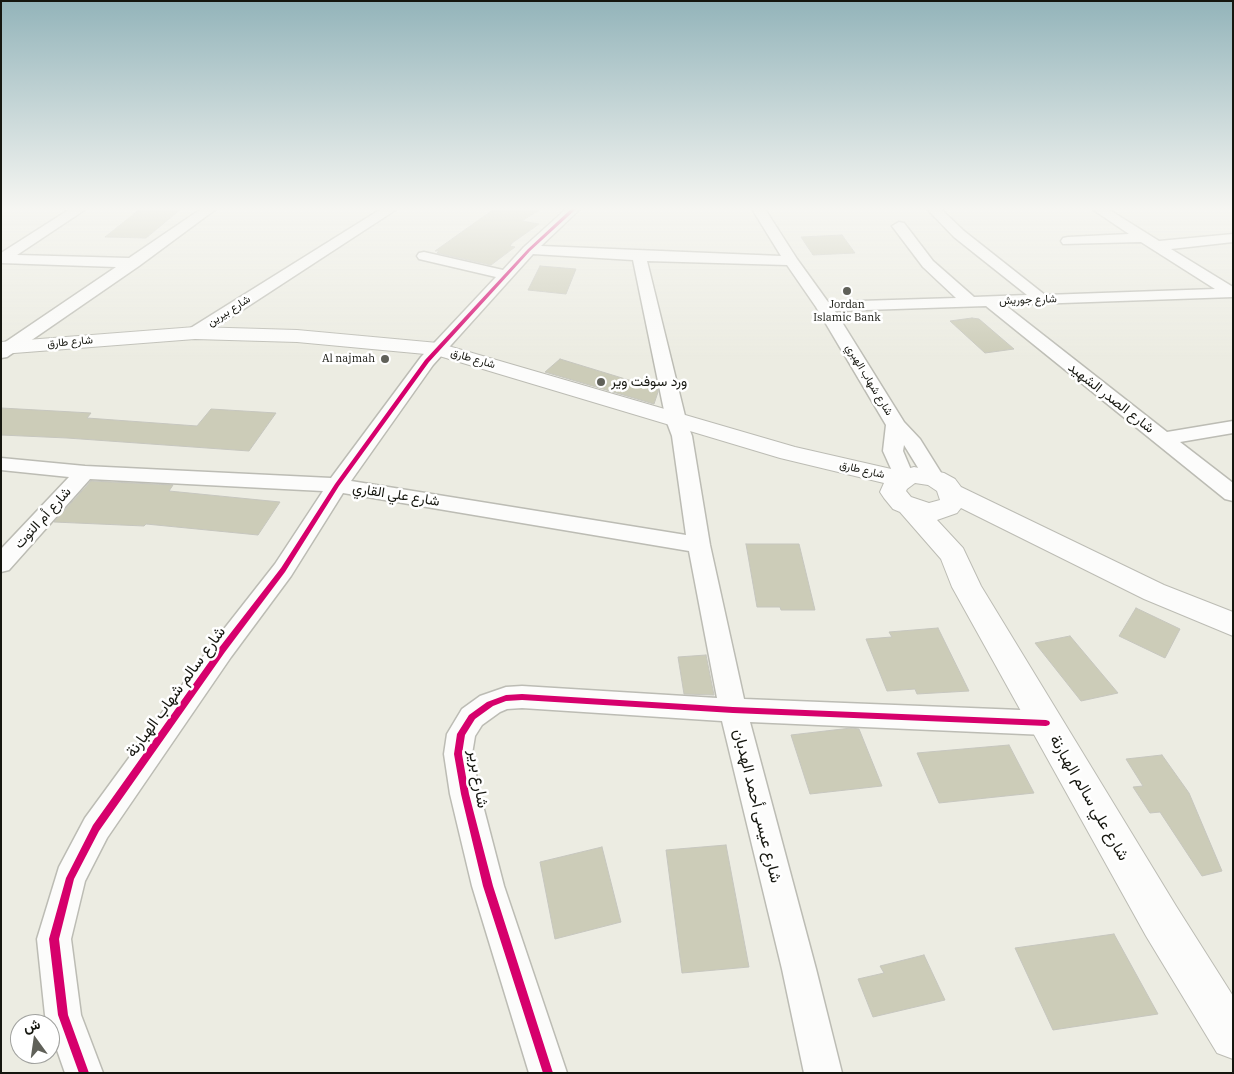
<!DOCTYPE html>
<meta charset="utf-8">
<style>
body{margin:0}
#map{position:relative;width:1234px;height:1074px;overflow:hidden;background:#ecece2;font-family:"IBM Plex Serif",Vazirmatn,serif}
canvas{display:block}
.frame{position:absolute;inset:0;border:2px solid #15160f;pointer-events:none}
.north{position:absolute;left:10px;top:1014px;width:50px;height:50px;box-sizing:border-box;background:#fff;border:1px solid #a1a29f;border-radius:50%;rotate:346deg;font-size:14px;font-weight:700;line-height:20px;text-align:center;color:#15160f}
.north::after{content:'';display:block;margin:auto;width:18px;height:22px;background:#606159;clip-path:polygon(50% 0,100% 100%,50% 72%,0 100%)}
</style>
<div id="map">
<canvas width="1234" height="1074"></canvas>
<div class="frame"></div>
<div class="north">ش</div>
</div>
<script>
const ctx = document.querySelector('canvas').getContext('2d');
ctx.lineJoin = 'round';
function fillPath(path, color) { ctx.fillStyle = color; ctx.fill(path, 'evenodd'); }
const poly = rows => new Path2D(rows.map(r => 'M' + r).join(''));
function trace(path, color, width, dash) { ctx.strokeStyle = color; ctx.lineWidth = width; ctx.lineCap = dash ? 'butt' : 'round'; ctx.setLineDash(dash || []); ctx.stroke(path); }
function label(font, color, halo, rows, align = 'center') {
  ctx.font = font + ' "IBM Plex Serif",Vazirmatn,serif'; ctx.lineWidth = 5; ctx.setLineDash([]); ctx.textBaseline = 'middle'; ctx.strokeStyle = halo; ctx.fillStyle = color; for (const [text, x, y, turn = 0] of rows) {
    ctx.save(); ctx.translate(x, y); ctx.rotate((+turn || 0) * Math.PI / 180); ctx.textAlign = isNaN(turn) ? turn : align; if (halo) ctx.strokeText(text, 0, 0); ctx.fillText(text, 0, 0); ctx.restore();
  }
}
const building = poly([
 [140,209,181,209,146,238,105,237,140,209],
 [494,209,541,209,522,221,539,224,512,243,510,246,515,247,491,265,437,253,439,251,435,251,494,209],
 [842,235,855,253,813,255,801,237,842,235],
 [540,266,576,269,566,294,528,290,540,266],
 [972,318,979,319,1014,349,985,353,950,321,972,318],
 [560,359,658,389,658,392,654,404,545,372,560,359],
 [1,408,91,413,87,418,197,426,211,409,276,413,249,451,67,438,1,435,1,408],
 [91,481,173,485,169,491,280,502,258,535,146,524,144,526,54,522,91,481],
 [746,544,799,544,815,610,781,610,780,607,757,607,746,544],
 [1136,608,1180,629,1165,658,1119,636,1136,608],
 [938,628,969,691,917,694,915,689,887,691,866,639,892,637,889,632,938,628],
 [1070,636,1118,693,1081,701,1035,643,1070,636],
 [706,655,714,695,684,694,678,657,706,655],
 [851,728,859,729,882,786,810,794,791,735,851,728],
 [1009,745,1034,793,939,803,917,753,1009,745],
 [1162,755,1189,793,1222,871,1202,876,1160,812,1150,813,1133,787,1143,786,1126,759,1162,755],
 [726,845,749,967,682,973,666,850,726,845],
 [602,847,621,922,555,939,540,862,602,847],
 [1114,934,1158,1014,1053,1030,1015,948,1114,934],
 [924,955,945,1000,873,1017,858,979,884,973,880,966,924,955]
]);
fillPath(building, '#ccccb8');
trace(building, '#c6c6be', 1);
const street = poly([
 [70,209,86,209,17,255,129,258,201,209,216,209,139,266,7,357,1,358,1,345,116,267,1,263,1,253,70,209],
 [381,209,397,209,201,337,189,337,187,333,189,329,381,209],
 [566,209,580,209,541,246,781,256,752,209,765,209,797,259,828,302,956,298,923,267,892,226,899,222,904,223,933,261,974,297,1027,295,954,237,927,209,941,209,964,231,1045,295,1215,289,1141,242,1063,244,1061,241,1063,238,1068,237,1129,234,1092,209,1108,209,1159,241,1233,234,1233,242,1171,249,1233,287,1233,297,1005,305,1167,432,1233,421,1233,433,1180,442,1233,483,1233,501,1225,499,986,306,835,311,904,422,920,439,945,479,942,484,935,485,928,484,904,445,903,451,914,477,911,482,904,483,897,482,883,451,886,425,816,307,787,265,647,261,686,420,692,436,710,545,744,699,1046,711,1056,715,1060,723,1056,731,1046,735,750,722,816,969,842,1073,804,1073,782,969,722,721,522,708,507,709,500,712,482,725,475,736,472,754,480,794,504,886,567,1073,529,1073,472,886,450,794,444,754,447,734,462,709,480,696,506,687,522,686,717,698,689,551,343,493,291,576,231,657,107,838,85,881,71,939,81,1015,103,1073,65,1073,50,1030,50,1024,48,1024,45,1015,37,939,59,867,85,818,213,643,275,564,323,491,90,479,9,570,1,572,1,549,69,477,1,470,1,458,85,466,331,478,421,357,496,277,419,259,417,256,419,253,424,252,503,270,524,247,566,209],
 [533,254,633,260,666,420,672,436,686,535,351,481,433,365,533,254]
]);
const secondary = poly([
 [195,327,297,330,438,343,795,447,900,471,914,467,944,473,955,479,961,487,1164,585,1233,612,1233,636,1144,599,961,508,957,513,937,520,963,548,981,586,1176,906,1233,996,1233,1059,1217,1053,1146,936,952,587,941,559,900,512,893,509,884,498,880,492,884,483,780,458,436,355,297,342,195,339,1,354,1,342,195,327],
 [915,483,928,485,937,491,940,500,929,503,911,497,906,491,907,489,915,483]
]);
trace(street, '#bcbcb4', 3);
trace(secondary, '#bcbcb4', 2);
fillPath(street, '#fcfcfb');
fillPath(secondary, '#fcfcfb');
fillPath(poly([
 [571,209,576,209,530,251,429,362,339,486,285,572,225,652,99,831,74,879,59,939,68,1015,89,1073,79,1073,58,1015,49,939,66,878,93,825,219,648,281,568,335,484,425,360,528,249,571,209],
 [522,694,733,707,1046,720,1049,721,1050,723,1049,725,1046,726,733,713,522,700,506,701,493,706,475,719,465,735,462,754,469,794,493,886,553,1073,543,1073,483,886,461,794,454,754,457,734,469,715,487,702,506,695,522,694]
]), '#d6006c');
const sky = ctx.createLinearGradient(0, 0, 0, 360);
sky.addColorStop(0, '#93b4ba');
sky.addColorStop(0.58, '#f6f6f2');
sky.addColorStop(1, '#f6f6f200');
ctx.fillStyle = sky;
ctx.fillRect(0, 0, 1234, 360);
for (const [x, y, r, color] of [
 [847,291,5,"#606159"],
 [385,359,5,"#606159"],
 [601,382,5,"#606159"]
]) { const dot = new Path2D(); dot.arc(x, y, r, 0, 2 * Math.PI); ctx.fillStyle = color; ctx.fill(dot); trace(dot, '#fff', 2); }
label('11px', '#15160f', '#fff', [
 ["شارع جوريش",1028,300,-2],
 ["شارع بيرين",229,311,-32],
 ["شارع طارق",70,342,-5],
 ["شارع طارق",473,359,16],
 ["شارع شهاب الهبري",869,380,59],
 ["شارع طارق",862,470,13]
]);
label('11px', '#15160f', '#fff', [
 ["Jordan",847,305],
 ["Islamic Bank",847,318],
 ["Al najmah",375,359,"right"]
]);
label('14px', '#15160f', '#fff', [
 ["ورد سوفت وير",611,382]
], 'left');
label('14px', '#15160f', '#fff', [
 ["شارع الصدر الشهيد",1111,398,38],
 ["شارع علي القاري",396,495,9],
 ["شارع أم التوت",43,518,-48]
]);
label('16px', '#15160f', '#fff', [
 ["شارع سالم شهاب الهبارنة",176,692,-54],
 ["شارع برير",478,779,81],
 ["شارع علي سالم الهبارنة",1089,798,60],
 ["شارع عيسى أحمد الهدبان",757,806,76]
]);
</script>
